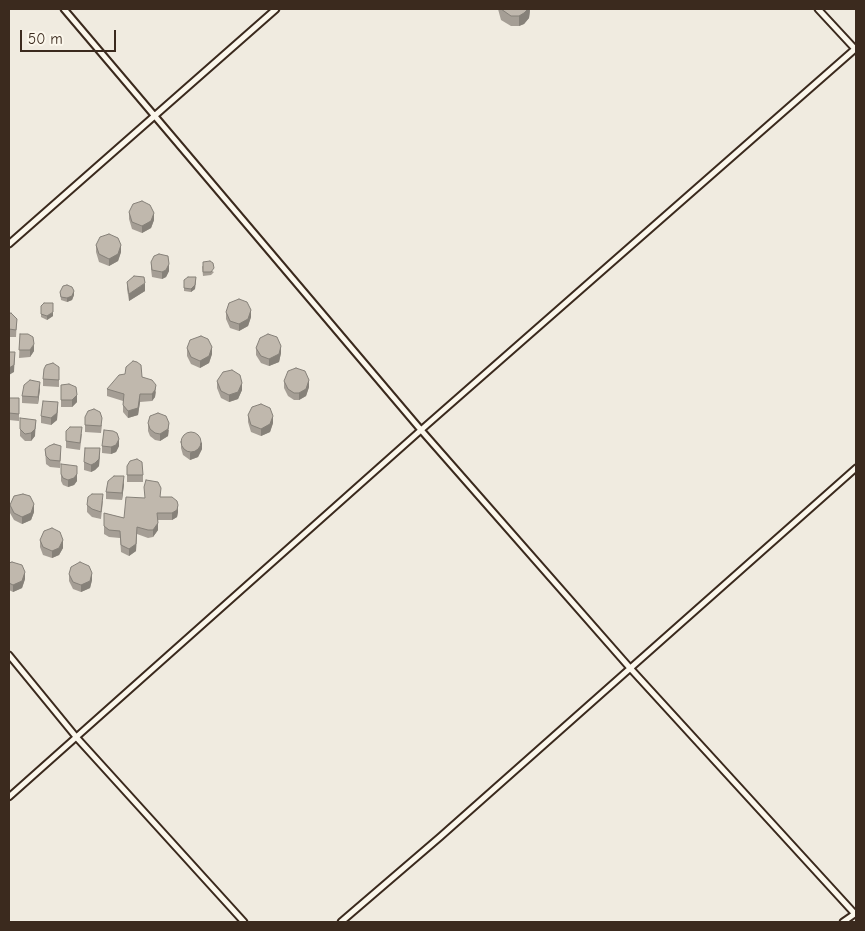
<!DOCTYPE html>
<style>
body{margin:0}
#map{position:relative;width:865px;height:931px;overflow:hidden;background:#f0ebe0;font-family:"Comic Neue",sans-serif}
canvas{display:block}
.frame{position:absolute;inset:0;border:10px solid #3b2a1e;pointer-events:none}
.scale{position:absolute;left:20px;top:30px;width:96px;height:22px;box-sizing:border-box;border:2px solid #3b2a1e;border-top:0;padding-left:6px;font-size:15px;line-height:18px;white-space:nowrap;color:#3b2a1e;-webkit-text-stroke:4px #fbf7ec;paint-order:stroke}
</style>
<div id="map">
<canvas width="865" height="931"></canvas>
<div class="frame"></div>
<div class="scale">50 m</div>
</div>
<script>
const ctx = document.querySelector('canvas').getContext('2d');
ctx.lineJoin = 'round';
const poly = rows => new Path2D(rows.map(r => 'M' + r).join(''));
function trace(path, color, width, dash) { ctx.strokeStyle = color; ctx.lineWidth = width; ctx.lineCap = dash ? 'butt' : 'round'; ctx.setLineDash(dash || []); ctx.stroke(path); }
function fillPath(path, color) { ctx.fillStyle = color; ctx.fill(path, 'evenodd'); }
const lane = poly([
 [64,9,421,430,630,668,855,914],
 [818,9,856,50],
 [9,244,276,9],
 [9,655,77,738,244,922],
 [9,797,421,430,855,49],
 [341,922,440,837,856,468],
 [843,922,856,913]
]);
trace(lane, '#3b2a1e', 9);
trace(lane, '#fbf7ec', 5);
fillPath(poly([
 [498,9,530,9,530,12,529,18,524,24,519,26,511,26,501,20],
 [129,212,154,220,151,228,142,233,132,229,129,219],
 [96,245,121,252,118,261,109,266,99,262,96,252],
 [151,262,169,271,166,277,162,279,152,277,151,269],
 [202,266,214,272,211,275,203,276],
 [184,280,196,281,195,289,191,292,184,291],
 [127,282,145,291,129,301,127,289],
 [60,292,74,295,72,300,67,302,61,300],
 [41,306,53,316,47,320,41,317],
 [226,312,251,317,248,326,239,331,230,328,226,319],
 [9,314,17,319,16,337,9,337],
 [20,334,34,351,30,357,19,358],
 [187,348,212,354,209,363,200,368,191,364,187,356],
 [256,348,281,353,279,362,269,366,261,363,256,355],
 [59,367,59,387,43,386,43,379],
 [125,374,142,377,156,392,155,397,152,401,140,402,138,415,128,418,123,412,123,401,107,396,107,389],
 [217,381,242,390,238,399,229,402,221,398,217,388],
 [284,381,309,387,306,396,299,400,294,400,288,396,284,388],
 [61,385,77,402,72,407,61,407],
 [40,389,38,404,22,403,22,396],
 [9,398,19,398,19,421,9,420],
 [58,409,57,420,51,425,41,423,41,416],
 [248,415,273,423,270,432,261,436,251,432,248,422],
 [85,417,102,425,101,433,85,432],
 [20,418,35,436,31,441,25,441,20,436],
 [148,423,169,430,168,436,160,441,155,440,150,436,148,431],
 [66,431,82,434,80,450,66,448],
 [181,441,202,449,198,457,190,460,183,455,181,448],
 [102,446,119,446,116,452,111,454,102,453],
 [45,449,61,453,60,468,50,467,46,464],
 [100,456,99,466,95,470,91,472,84,470,84,462],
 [61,464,77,481,74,485,68,487,63,485,61,481],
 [127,466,143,475,143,482,127,482],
 [124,484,122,500,106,499,106,492],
 [161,497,178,512,177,517,172,520,158,520,158,530,153,537,148,538,137,534,136,551,129,556,121,552,120,538,109,537,104,534,104,513,124,518,145,498],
 [103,501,101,519,92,517,87,512,87,505],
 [10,505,34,512,31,520,22,524,14,520,10,513],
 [40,540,63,548,59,555,52,558,43,555,40,547],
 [9,563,25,579,22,588,13,592,9,590],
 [69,574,92,580,90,588,81,592,73,589,69,581]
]), '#a59e95');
fillPath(poly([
 [528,9,530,9,529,18,524,24,519,26,519,16],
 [154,213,154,220,151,228,142,233,142,226],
 [121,245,121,252,118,261,109,266,109,259],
 [169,264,169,271,166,277,162,279,162,272],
 [196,277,195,289,191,292,191,289],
 [145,283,145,291,129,301,129,294],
 [74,291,74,295,72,300,67,302,67,298],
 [251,310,251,317,248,326,239,331,239,324],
 [53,312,53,316,47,320,47,316],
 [34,344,34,351,30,357,30,350],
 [281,346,281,353,279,362,269,366,269,359],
 [212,347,212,354,209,363,200,368,200,361],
 [15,352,14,372,9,375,9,368],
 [309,380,309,387,306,396,299,400,299,393],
 [40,382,40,389,38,404,38,397],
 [242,383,242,390,238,399,229,402,229,395],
 [156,385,155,397,152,401,152,394],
 [140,394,140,402,138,415,128,418,128,411],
 [77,395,77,402,72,407,72,400],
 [58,402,57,420,51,425,51,418],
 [273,416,273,423,270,432,261,436,261,429],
 [36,420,35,436,31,441,31,433],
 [169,423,168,436,160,441,160,434],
 [119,439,119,446,116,452,111,454,111,447],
 [202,442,202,449,198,457,190,460,190,453],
 [100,448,99,466,95,470,91,472,91,465],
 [77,466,77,481,74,485,68,487,68,480],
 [124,476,124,484,122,500,122,493],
 [34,504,34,512,31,520,22,524,22,517],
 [178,505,178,512,177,517,172,520,172,513],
 [158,523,158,530,153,537,153,530],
 [137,527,136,551,129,556,129,549],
 [63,540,63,548,59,555,52,558,52,551],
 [25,572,25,579,22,588,13,592,13,585],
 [92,573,92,580,90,588,81,592,81,585]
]), '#868179');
const building = poly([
 [501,9,528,9,524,13,519,16,511,16,501,9],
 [142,201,150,205,154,213,151,221,142,226,132,222,129,212,133,204,142,201],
 [109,234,118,238,121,245,118,254,109,259,99,254,96,245,100,237,109,234],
 [159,254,168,256,169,264,166,270,162,272,152,270,151,262,154,256,159,254],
 [210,261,213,263,214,268,211,272,203,272,203,262,210,261],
 [134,276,144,277,145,283,129,294,127,282,134,276],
 [188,277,196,277,195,285,191,289,184,288,184,280,188,277],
 [67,285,72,287,74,291,72,296,67,298,61,297,60,292,63,286,67,285],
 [239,299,247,302,251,310,248,319,239,324,230,321,226,312,229,303,239,299],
 [44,303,53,303,53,312,47,316,41,314,41,306,44,303],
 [11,313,17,319,16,330,9,329,9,314,11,313],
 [20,334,28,334,33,337,34,344,30,350,19,350,20,334],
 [268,334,277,337,281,346,279,354,269,359,261,356,256,348,260,338,268,334],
 [201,336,208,339,212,347,209,356,200,361,191,357,187,348,190,340,201,336],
 [9,352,15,352,14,365,9,368,9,352],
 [133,361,137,362,141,365,142,377,152,380,156,385,155,390,152,394,140,394,138,408,128,411,123,405,124,394,107,389,119,375,125,374,126,367,133,361],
 [53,363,59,367,59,380,43,379,44,369,46,365,53,363],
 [296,368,305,371,309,380,306,389,299,393,294,393,288,389,284,381,288,371,296,368],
 [232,370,240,375,242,383,238,392,229,395,221,391,217,381,223,372,232,370],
 [30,380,40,382,38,397,22,396,24,385,30,380],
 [69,384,76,387,77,395,72,400,61,400,61,385,69,384],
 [9,398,19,398,19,414,9,413,9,398],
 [43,401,58,402,57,413,51,418,41,416,43,401],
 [261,404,270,408,273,416,270,424,261,429,251,425,248,415,252,407,261,404],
 [94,409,100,412,102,418,101,426,85,425,85,417,88,411,94,409],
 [158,413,166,416,169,423,168,429,160,434,155,433,150,429,148,423,150,416,158,413],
 [20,418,36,420,35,429,31,433,25,434,20,429,20,418],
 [70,427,82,427,80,443,66,441,66,431,70,427],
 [104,430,113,431,117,433,119,439,116,445,111,447,102,446,104,430],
 '181 442a10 10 0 1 1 20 0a10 10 0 1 1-20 0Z',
 [54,444,61,446,60,461,50,460,46,456,45,449,49,446,54,444],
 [85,448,100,448,99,459,95,463,91,465,84,462,85,448],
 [137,459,142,462,143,475,127,475,127,466,130,461,137,459],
 [61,464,77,466,77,474,74,478,68,480,63,478,61,474,61,464],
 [114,476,124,476,122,493,106,492,108,481,114,476],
 [146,480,158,482,161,488,160,497,172,497,177,501,178,505,177,510,172,513,157,513,158,523,153,530,148,530,137,527,136,544,129,549,121,545,120,531,109,530,104,526,104,513,124,518,126,497,145,498,144,487,146,480],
 [23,494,30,496,34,504,31,513,22,517,14,513,10,505,14,496,23,494],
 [92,494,103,494,101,512,92,509,87,505,88,497,92,494],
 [52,528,60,532,63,540,59,548,52,551,43,547,40,540,44,531,52,528],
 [12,562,22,565,25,572,22,581,13,585,9,583,9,563,12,562],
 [80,562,89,566,92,573,90,581,81,585,73,582,69,574,71,567,80,562]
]);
fillPath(building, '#c0b8ad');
trace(building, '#868179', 1);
</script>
